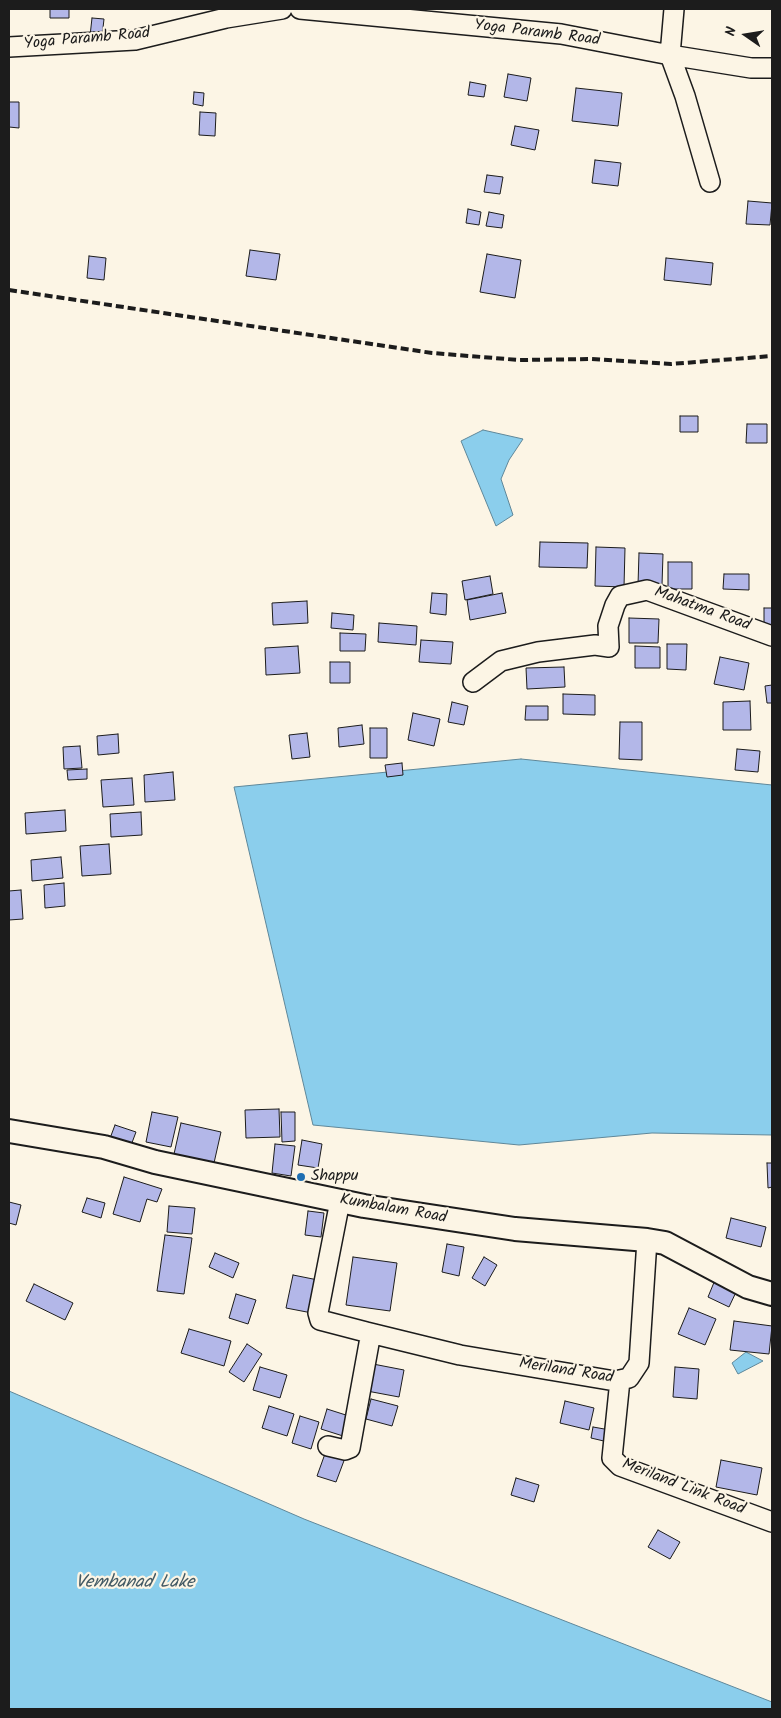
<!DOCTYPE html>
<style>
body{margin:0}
#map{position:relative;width:781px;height:1718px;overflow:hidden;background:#fcf5e5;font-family:Kalam,sans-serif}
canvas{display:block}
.frame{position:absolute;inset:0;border:10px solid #1c1c1c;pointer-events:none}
.north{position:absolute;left:721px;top:10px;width:50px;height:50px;-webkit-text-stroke:4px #fcf5e5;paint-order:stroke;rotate:283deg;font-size:14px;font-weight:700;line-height:20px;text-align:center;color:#1c1c1c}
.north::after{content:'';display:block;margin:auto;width:18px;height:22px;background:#1c1c1c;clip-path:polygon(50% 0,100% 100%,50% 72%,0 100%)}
</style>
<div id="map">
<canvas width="781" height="1718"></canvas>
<div class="frame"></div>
<div class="north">N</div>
</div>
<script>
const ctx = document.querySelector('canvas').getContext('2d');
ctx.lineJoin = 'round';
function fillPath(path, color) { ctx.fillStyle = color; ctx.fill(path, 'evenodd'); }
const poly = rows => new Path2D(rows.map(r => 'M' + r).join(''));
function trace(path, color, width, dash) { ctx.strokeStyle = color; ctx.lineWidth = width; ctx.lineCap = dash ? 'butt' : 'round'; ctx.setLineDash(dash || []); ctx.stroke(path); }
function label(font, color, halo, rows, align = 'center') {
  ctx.font = font + ' Kalam,sans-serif'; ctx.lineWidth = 4.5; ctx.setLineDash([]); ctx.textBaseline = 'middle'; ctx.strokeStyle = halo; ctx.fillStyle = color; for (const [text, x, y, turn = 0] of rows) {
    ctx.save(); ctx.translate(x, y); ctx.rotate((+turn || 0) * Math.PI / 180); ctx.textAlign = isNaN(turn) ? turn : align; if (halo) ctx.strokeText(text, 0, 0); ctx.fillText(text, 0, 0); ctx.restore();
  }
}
const water = poly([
 [483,430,523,439,509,460,501,479,513,515,496,526,461,441,483,430],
 [521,759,772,785,772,1135,652,1133,519,1145,313,1125,234,787,521,759],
 [746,1352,763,1361,738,1374,732,1363,746,1352],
 [9,1391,304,1519,772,1702,772,1709,9,1709,9,1391]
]);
fillPath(water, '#8bceec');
trace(water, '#5f8799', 1);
const building = poly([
 [50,9,69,9,69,18,50,18,50,9],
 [92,18,104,19,102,37,90,36,92,18],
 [508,74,531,78,527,101,504,97,508,74],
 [470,82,486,85,484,97,468,95,470,82],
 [576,88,622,93,618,126,572,121,576,88],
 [194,92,204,93,203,106,193,104,194,92],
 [9,102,19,102,19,128,9,127,9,102],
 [200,112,216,113,215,136,199,135,200,112],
 [515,126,539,130,535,150,511,145,515,126],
 [595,160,621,163,618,186,592,183,595,160],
 [487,175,503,177,500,194,484,192,487,175],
 [748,201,772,203,770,225,746,224,748,201],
 [468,209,481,212,479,225,466,223,468,209],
 [489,212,504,215,502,228,486,226,489,212],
 [250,250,280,254,276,280,246,276,250,250],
 [487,254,521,260,515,298,480,292,487,254],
 [89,256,106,258,104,280,87,278,89,256],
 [666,258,713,263,711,285,664,280,666,258],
 [680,416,698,416,698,432,680,432,680,416],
 [747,424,767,424,767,443,746,443,747,424],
 [540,542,588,543,587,568,539,567,540,542],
 [596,547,625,548,624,587,595,586,596,547],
 [639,553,663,554,662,585,638,585,639,553],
 [668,562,692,562,692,589,668,589,668,562],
 [724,574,749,574,749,590,723,589,724,574],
 [490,576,493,594,465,600,462,581,490,576],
 [432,593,447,594,446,615,430,613,432,593],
 [502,593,506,613,470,620,467,600,502,593],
 [307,601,308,623,273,625,272,603,307,601],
 [764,608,772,608,772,627,764,628,764,608],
 [332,613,354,615,353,630,331,628,332,613],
 [629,618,659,619,658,643,629,643,629,618],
 [379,623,417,626,416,645,378,642,379,623],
 [340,633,366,634,365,651,340,651,340,633],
 [421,640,453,642,451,664,419,662,421,640],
 [667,644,687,644,686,670,667,669,667,644],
 [298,646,300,673,266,675,265,648,298,646],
 [635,646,660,647,660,668,635,668,635,646],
 [720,657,749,663,744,690,714,684,720,657],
 [330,662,350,662,350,683,330,683,330,662],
 [564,667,565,687,527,689,526,668,564,667],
 [772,685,772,703,767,703,765,686,772,685],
 [563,694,595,695,595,715,563,714,563,694],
 [750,701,751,730,723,730,723,702,750,701],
 [452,702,468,706,464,725,448,722,452,702],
 [526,706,548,706,548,720,525,720,526,706],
 [413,713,440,719,434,746,408,740,413,713],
 [620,722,642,722,642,760,619,759,620,722],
 [362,725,364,744,339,747,338,728,362,725],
 [370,728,387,728,387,758,370,758,370,728],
 [307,733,310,757,292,759,289,735,307,733],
 [118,734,119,753,98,755,97,736,118,734],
 [80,746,82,768,64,769,63,747,80,746],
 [737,749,760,751,758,772,735,770,737,749],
 [402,763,403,775,387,777,385,765,402,763],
 [87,769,87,779,68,780,67,770,87,769],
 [173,772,175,800,145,802,144,775,173,772],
 [132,778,134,805,103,807,101,780,132,778],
 [65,810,66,831,26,834,25,813,65,810],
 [141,812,142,835,111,837,110,814,141,812],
 [109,844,111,874,82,876,80,846,109,844],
 [61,857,63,878,32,881,31,860,61,857],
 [64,883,65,906,45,908,44,885,64,883],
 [21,890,23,919,9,920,9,891,21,890],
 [279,1109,280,1137,246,1138,245,1110,279,1109],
 [152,1112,178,1117,171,1147,146,1142,152,1112],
 [281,1112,295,1112,295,1141,282,1142,281,1112],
 [181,1123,221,1132,214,1163,174,1154,181,1123],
 [115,1125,136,1132,130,1148,109,1141,115,1125],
 [302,1140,322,1144,318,1168,298,1165,302,1140],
 [275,1144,295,1146,291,1176,272,1173,275,1144],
 [767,1163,772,1163,772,1187,768,1188,767,1163],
 [124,1177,162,1189,157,1202,147,1199,140,1222,113,1214,124,1177],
 [87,1198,105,1203,101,1218,82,1212,87,1198],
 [9,1202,21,1205,16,1225,9,1223,9,1202],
 [169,1206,195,1208,192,1234,167,1232,169,1206],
 [308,1211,324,1213,321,1237,305,1235,308,1211],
 [731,1218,766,1227,761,1247,726,1238,731,1218],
 [165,1235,192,1238,184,1294,157,1291,165,1235],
 [447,1244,464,1247,459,1276,442,1272,447,1244],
 [215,1253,239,1263,233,1278,209,1267,215,1253],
 [353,1257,397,1263,390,1311,346,1305,353,1257],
 [484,1257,497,1265,485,1286,472,1278,484,1257],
 [293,1275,318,1280,312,1313,286,1308,293,1275],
 [715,1280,737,1290,729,1307,708,1297,715,1280],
 [34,1284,73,1303,65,1320,26,1301,34,1284],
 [236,1294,256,1300,248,1324,229,1318,236,1294],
 [689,1308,716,1319,705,1345,678,1334,689,1308],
 [734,1321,772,1326,769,1354,730,1350,734,1321],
 [189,1329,231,1341,224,1366,181,1353,189,1329],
 [247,1344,262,1354,244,1382,229,1372,247,1344],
 [373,1364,404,1370,399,1397,367,1391,373,1364],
 [260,1367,287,1375,280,1398,253,1390,260,1367],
 [675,1367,699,1369,697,1399,673,1397,675,1367],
 [371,1399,398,1406,392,1426,366,1419,371,1399],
 [565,1401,594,1408,589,1430,560,1423,565,1401],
 [269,1406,294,1414,287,1436,262,1428,269,1406],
 [327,1409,349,1416,343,1436,321,1429,327,1409],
 [300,1416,319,1422,311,1449,292,1443,300,1416],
 [593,1427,610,1430,608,1442,591,1438,593,1427],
 [326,1451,345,1458,336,1482,317,1476,326,1451],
 [721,1460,762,1468,757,1495,716,1487,721,1460],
 [516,1478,539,1485,534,1502,511,1495,516,1478],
 [658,1530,680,1542,670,1559,648,1547,658,1530]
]);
fillPath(building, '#b3b7e8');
trace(building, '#1c1c1c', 1);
const minor = poly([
 [300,9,561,34,670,55,751,68,772,68],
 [674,9,670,55,685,96,710,182],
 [9,47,135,40,226,18,282,9],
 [473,682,501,661,538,652,595,645,609,647,608,626,615,605,620,596,647,590,772,636],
 [366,1332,460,1355,615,1381,629,1378,639,1363,647,1240],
 [620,1380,612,1458,620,1466,772,1522],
 [328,1446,345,1450,350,1448,370,1338,366,1332,320,1320,318,1313,340,1201]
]);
const major = poly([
 [9,1131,104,1147,155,1162,364,1206,515,1229,647,1240,665,1243,748,1287,772,1294]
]);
trace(minor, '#1c1c1c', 22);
trace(major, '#1c1c1c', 26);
trace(minor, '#fcf5e5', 19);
trace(major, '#fcf5e5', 22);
trace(poly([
 [9,290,432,353,519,360,592,359,671,364,772,356]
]), '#1c1c1c', 4, [8, 4]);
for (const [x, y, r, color] of [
 [301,1177,5,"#1f6fb2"]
]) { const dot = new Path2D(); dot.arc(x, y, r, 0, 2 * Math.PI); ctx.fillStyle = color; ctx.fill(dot); trace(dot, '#fcf5e5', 2); }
label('16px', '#1c1c1c', '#fcf5e5', [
 ["Yoga Paramb Road",537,34,7],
 ["Yoga Paramb Road",87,40,-5],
 ["Mahatma Road",702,610,20],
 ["Kumbalam Road",393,1210,10],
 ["Meriland Road",566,1372,9],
 ["Meriland Link Road",683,1488,21]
]);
label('16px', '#1c1c1c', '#fcf5e5', [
 ["Shappu",311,1177]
], 'left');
label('italic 18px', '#435a65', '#fcf5e5', [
 ["Vembanad Lake",135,1584]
]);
</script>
